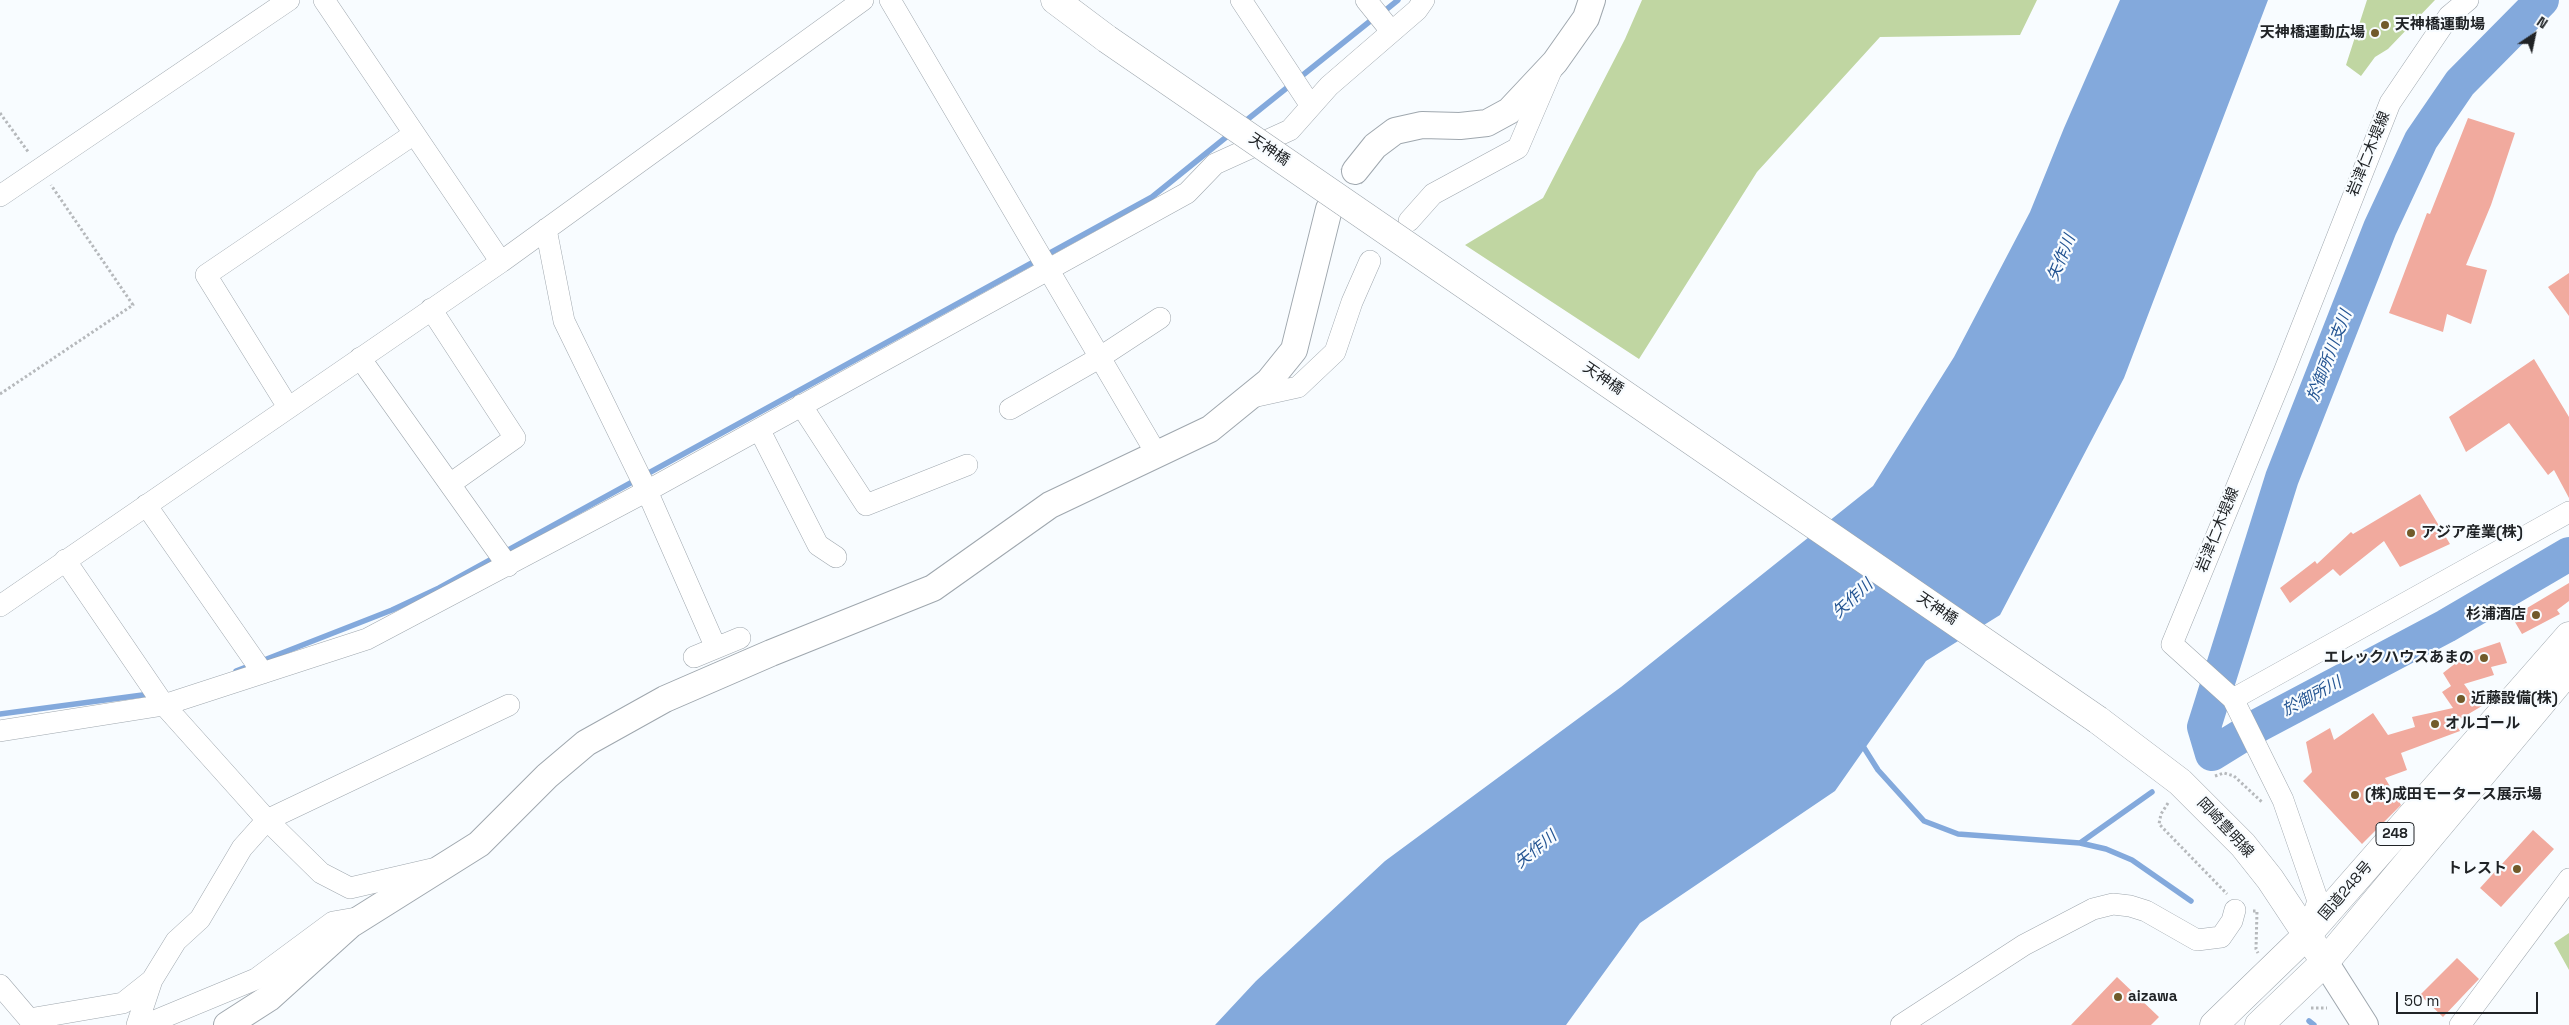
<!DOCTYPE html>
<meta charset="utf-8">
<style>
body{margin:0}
#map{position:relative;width:2569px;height:1025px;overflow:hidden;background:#f8fcff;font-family:"Space Grotesk",sans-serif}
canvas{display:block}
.north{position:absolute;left:2509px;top:10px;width:50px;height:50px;-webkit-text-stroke:4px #f8fcff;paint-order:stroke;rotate:34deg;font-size:14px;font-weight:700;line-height:20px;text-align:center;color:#202326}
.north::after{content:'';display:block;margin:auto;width:18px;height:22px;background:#202326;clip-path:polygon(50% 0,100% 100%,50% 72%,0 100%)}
.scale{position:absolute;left:2396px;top:992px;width:142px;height:22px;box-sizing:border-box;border:2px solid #202326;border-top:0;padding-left:6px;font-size:15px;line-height:18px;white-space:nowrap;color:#202326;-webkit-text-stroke:4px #f8fcff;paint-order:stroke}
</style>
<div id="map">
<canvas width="2569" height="1025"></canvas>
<div class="north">N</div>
<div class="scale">50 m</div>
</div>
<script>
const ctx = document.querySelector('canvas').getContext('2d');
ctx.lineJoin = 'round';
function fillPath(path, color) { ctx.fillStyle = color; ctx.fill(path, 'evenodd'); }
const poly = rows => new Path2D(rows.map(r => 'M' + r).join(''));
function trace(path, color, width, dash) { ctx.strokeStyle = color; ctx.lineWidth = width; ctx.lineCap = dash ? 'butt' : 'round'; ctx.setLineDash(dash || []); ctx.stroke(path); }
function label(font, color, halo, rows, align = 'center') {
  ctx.font = font + ' "Space Grotesk","Noto Sans JP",sans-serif'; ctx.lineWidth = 4.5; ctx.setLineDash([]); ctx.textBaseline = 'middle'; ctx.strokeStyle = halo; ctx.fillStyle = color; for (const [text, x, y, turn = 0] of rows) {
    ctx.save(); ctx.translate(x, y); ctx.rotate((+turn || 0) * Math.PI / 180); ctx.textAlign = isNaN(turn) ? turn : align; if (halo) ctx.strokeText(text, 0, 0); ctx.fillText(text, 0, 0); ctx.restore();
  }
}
fillPath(poly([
 [1642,0,2037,0,2020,35,1880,37,1757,172,1639,359,1465,245,1543,198,1625,39],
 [2367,0,2435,0,2388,49,2375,57,2361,76,2346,65],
 [2569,933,2569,970,2554,943]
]), '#c0d6a2');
fillPath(poly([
 [2120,0,2268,0,2124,378,2000,615,1926,661,1835,791,1640,923,1566,1025,1215,1025,1256,981,1385,861,1621,687,1873,486,1954,357,2030,212,2064,128]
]), '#83a9dc');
trace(poly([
 [1382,13,1398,0],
 [1243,123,1374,18],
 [236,671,392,610,439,588,1152,197,1230,134],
 [0,714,150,694],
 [1861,743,1878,770,1924,821,1958,834,2080,843,2152,792],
 [2200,760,2212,754],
 [2080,843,2106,849,2132,860,2191,901],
 [2309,1021,2314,1025]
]), '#83a9dc', 5.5);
trace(poly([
 [2542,0,2460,83,2421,140,2380,228,2282,478,2204,727,2212,754,2259,725,2446,626,2569,554]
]), '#83a9dc', 34);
fillPath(poly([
 [2468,118,2515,133,2491,205,2466,265,2487,270,2471,324,2447,314,2443,332,2389,313,2427,213,2430,214],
 [2569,273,2569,316,2548,287],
 [2534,359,2569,417,2569,498,2554,470,2548,475,2509,423,2466,452,2449,417],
 [2420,494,2450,544,2400,567,2384,541,2340,576,2333,569,2290,603,2280,588,2315,561,2317,564,2351,532,2353,534],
 [2569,583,2569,601,2557,610,2560,614,2522,634,2512,617],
 [2500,642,2507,663,2491,667,2494,675,2464,684,2477,702,2486,700,2487,703,2455,722,2460,731,2401,753,2407,770,2385,778,2401,805,2362,844,2303,781,2312,772,2306,742,2330,728,2334,740,2373,713,2388,735,2415,727,2412,717,2453,708,2442,692,2451,686,2443,673,2470,652],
 [2533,830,2554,849,2501,907,2480,888],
 [2457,958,2479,979,2443,1017,2420,995],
 [2117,977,2159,1017,2151,1025,2071,1025]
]), '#f1aa9e');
trace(poly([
 [1329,209,1355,171]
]), '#cdd1d4', 26, [26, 13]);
const minor = poly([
 [324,0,501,262],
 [890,0,1156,453],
 [1241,0,1311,106],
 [1366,0,1391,31],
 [0,196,289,0],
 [1409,221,1433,194,1518,148,1551,71],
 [546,229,564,321,647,491,716,648],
 [431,309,515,438,450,484],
 [360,358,508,566],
 [1248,398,1298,387,1335,352,1352,302,1370,261],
 [801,405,866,505,967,465],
 [288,407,206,275,414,134],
 [1010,409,1099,358,1160,318],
 [759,429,818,545,836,557],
 [146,505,263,673],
 [65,560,164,705,267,820,321,873,350,888,432,869],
 [0,606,501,262,863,0],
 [694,657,740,638],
 [2233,699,2569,512],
 [0,731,164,705,367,639,647,491,1187,193,1215,164,1290,130,1329,86,1417,10,1424,0],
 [2308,930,2318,901,2283,800,2233,699,2172,644,2284,372,2390,103,2449,16,2468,0],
 [0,985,29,1019,123,1003,152,980],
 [137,1025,152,980,176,941,200,919,242,848,267,820,509,705],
 [145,1025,256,979,333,922,362,917],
 [1901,1025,2024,945,2093,909,2113,904,2130,906,2146,911,2197,940,2221,937,2232,921,2235,910],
 [2460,1025,2569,879]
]);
const tertiary = poly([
 [1355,171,1375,146,1395,131,1422,125,1460,126,1487,123,1509,111,1555,62,1586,18,1592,0],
 [2325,962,2365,1025],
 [227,1025,269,998,350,925,479,844,547,776,586,743,665,699,771,653,933,588,1050,505,1210,429,1269,381,1294,350,1329,209]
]);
const secondary = poly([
 [1055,0,1107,39],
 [2098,720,2180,782,2243,845,2270,879,2325,962]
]);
const trunk = poly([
 [2214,1025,2307,935,2569,636],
 [2259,1025,2325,962,2569,670]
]);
trace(minor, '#9fa7ae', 22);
trace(tertiary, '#9fa7ae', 28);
trace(secondary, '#9fa7ae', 29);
trace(trunk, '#9fa7ae', 29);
trace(poly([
 [0,113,29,153],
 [0,394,133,305,51,185],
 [2215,776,2224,773,2234,776,2263,803],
 [2168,803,2161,814,2159,824,2227,894],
 [2253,911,2257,911,2256,949,2258,953],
 [2311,1008,2327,1008]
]), '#b6b9bc', 3, [2.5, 2.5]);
trace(minor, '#fff', 21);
trace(tertiary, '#fff', 26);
trace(secondary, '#fff', 28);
trace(trunk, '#fff', 28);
const secondaryBridge = poly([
 [1107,39,2098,720]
]);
trace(secondaryBridge, '#9fa7ae', 29, []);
trace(secondaryBridge, '#fff', 28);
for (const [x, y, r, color] of [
 [2385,25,5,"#715a2a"],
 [2375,33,5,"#715a2a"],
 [2411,533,5,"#715a2a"],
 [2536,615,5,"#715a2a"],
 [2484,658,5,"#715a2a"],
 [2461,699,5,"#715a2a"],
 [2435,724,5,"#715a2a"],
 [2355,795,5,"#715a2a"],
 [2517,869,5,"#715a2a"],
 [2118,997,5,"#715a2a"]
]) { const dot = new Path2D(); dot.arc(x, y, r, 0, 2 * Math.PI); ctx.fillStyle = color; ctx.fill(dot); trace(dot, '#f8fcff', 2); }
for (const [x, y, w] of [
 [2395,834,38]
]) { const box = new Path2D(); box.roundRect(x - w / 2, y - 11.5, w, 23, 4); ctx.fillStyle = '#f8fcff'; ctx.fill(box); trace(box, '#202326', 1); }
label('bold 14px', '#202326', null, [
 ["248",2395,834]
]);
label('bold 15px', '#202326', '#f8fcff', [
 ["天神橋運動場",2395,25],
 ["天神橋運動広場",2365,33,"right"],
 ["アジア産業(株)",2421,533],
 ["杉浦酒店",2526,615,"right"],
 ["エレックハウスあまの",2474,658,"right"],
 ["近藤設備(株)",2471,699],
 ["オルゴール",2445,724],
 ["(株)成田モータース展示場",2365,795],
 ["トレスト",2507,869,"right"],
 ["aizawa",2128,997]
], 'left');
label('15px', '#202326', '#f8fcff', [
 ["天神橋",1269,150,34],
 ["岩津仁木堤線",2369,154,-68],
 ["天神橋",1603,379,34],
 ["岩津仁木堤線",2218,530,-68],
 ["天神橋",1937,609,34],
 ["岡崎豊明線",2225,828,47],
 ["国道248号",2346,891,-49]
]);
label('italic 16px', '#235492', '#f8fcff', [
 ["矢作川",2062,258,-68],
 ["於御所川支川",2330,356,-69],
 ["矢作川",1853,599,-43],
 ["於御所川",2312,697,-28],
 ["矢作川",1536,850,-39]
]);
</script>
